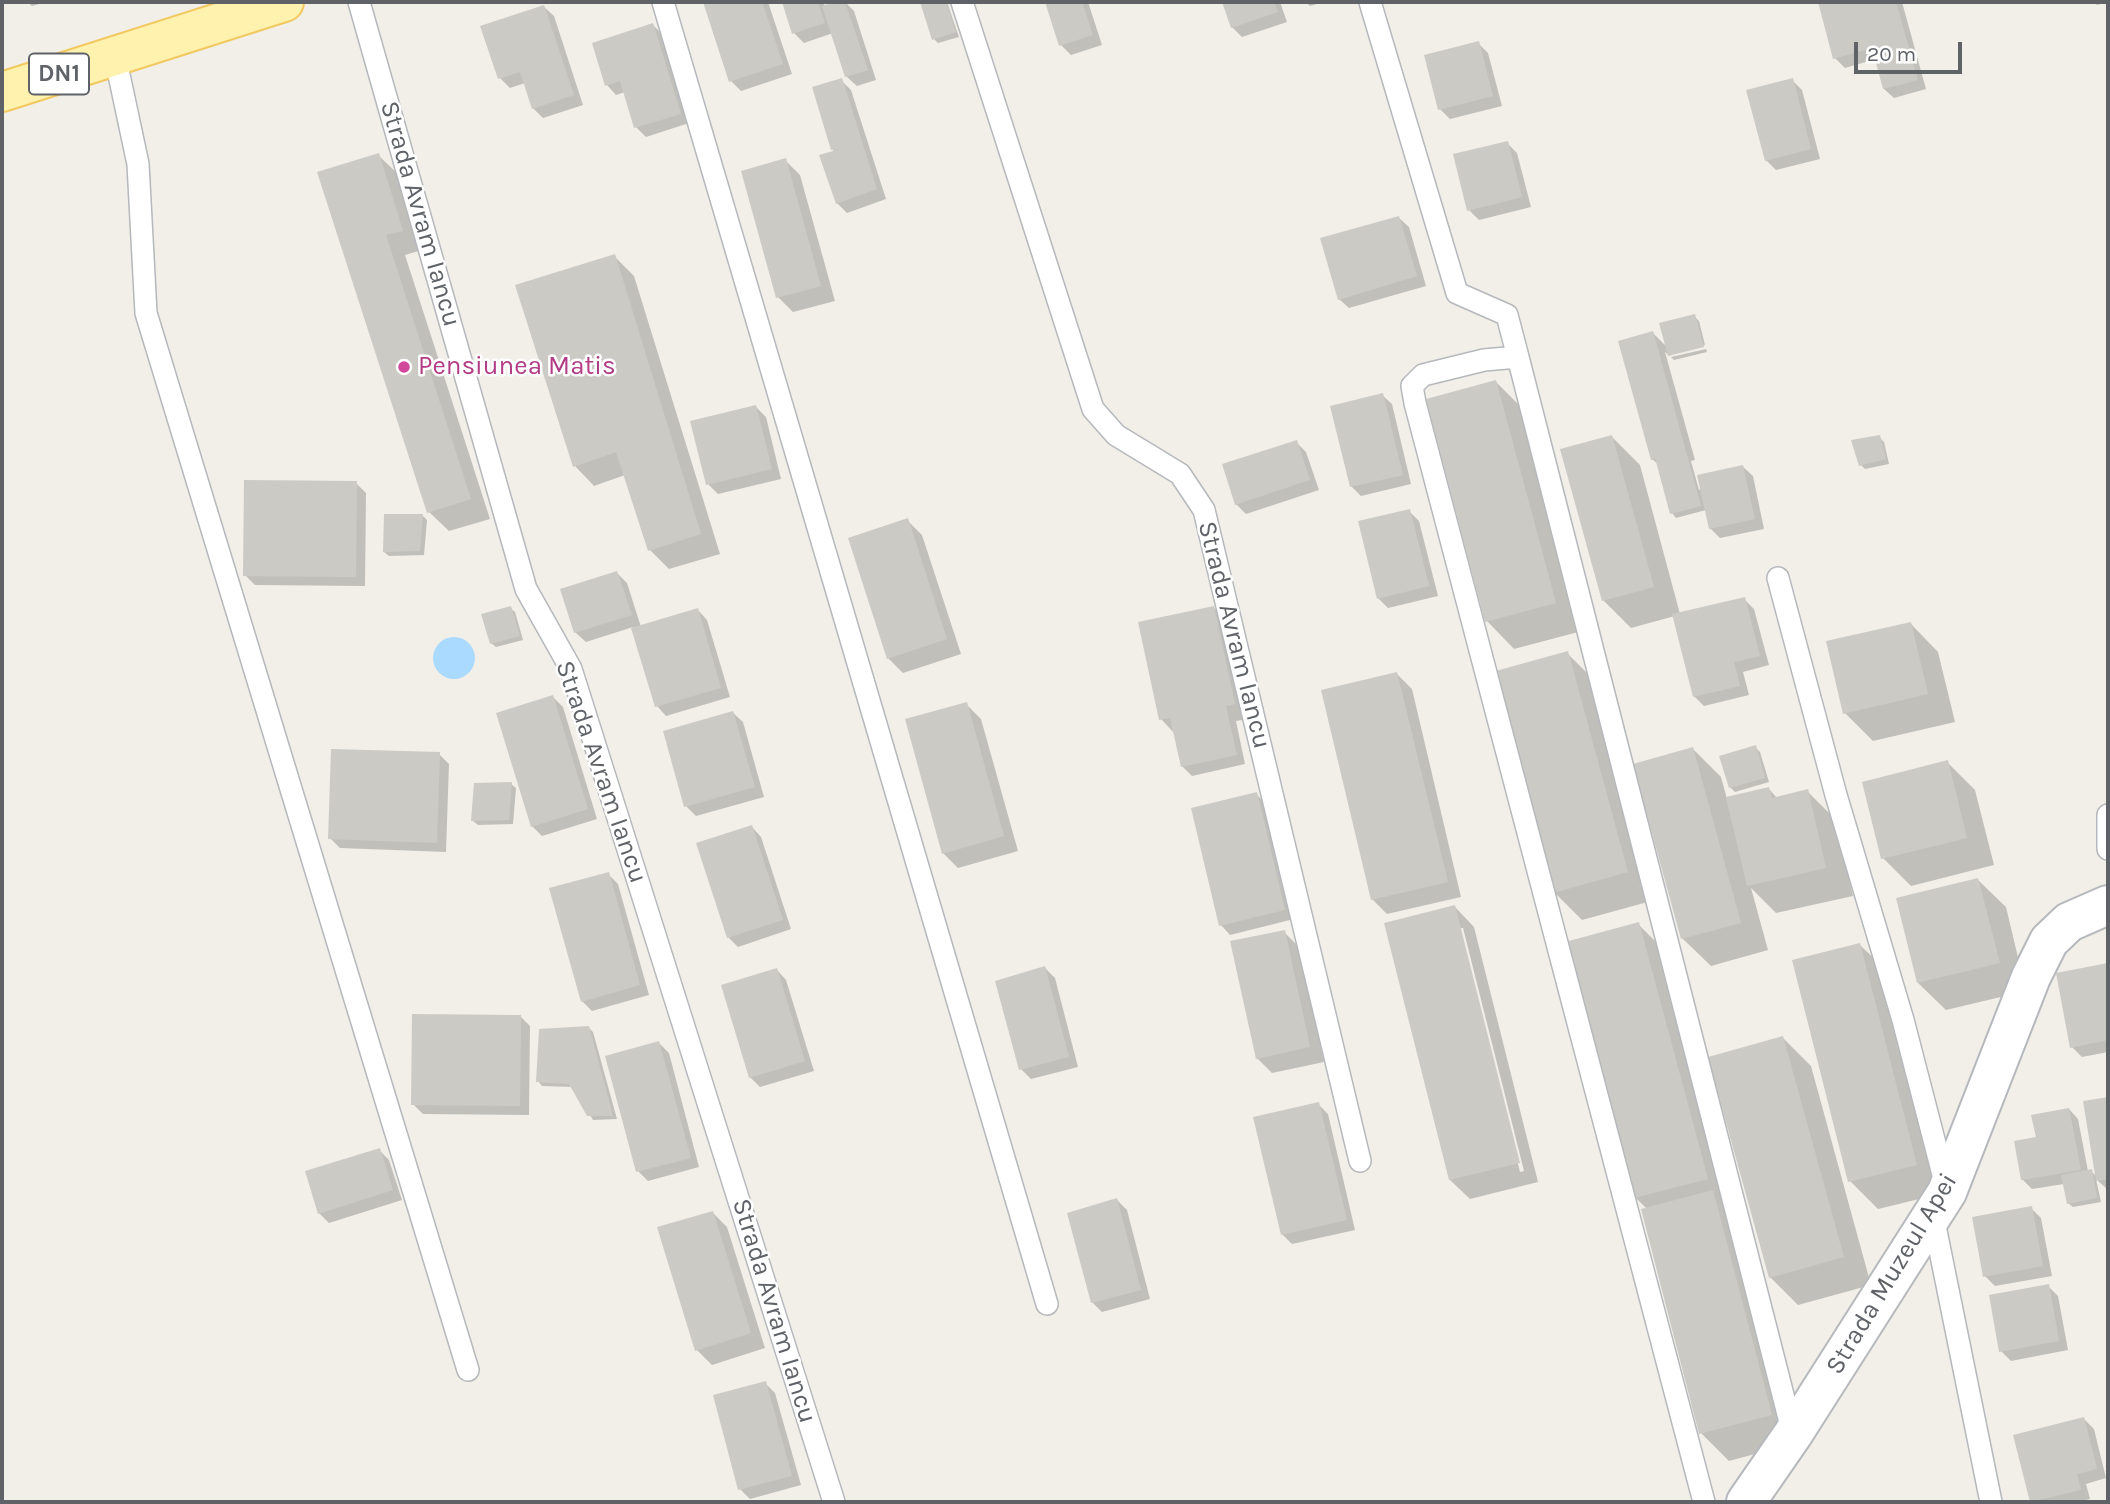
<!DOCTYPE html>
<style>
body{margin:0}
#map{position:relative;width:2110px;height:1504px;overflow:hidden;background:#f1efe8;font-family:Karla,sans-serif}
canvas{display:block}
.frame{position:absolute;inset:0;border:4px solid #5f6368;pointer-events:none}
.scale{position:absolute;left:1854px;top:42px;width:108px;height:32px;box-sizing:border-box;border:4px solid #5f6368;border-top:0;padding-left:9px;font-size:21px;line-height:24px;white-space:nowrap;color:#5f6368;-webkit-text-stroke:5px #fff;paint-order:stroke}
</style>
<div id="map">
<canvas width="2110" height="1504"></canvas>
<div class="frame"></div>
<div class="scale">20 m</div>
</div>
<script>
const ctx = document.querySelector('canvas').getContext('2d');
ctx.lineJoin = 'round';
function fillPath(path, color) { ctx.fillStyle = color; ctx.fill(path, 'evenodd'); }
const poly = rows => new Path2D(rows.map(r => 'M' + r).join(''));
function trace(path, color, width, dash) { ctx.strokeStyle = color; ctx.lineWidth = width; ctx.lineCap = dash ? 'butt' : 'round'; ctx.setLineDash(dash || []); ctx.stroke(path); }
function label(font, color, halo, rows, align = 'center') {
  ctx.font = font + ' Karla,sans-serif'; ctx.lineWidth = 5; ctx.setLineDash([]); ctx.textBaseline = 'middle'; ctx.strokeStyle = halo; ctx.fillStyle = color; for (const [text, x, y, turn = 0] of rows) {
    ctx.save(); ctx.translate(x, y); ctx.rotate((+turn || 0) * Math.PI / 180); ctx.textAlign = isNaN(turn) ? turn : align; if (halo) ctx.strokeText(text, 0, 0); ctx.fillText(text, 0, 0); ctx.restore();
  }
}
fillPath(poly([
 '433 658a21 21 0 1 1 42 0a21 21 0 1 1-42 0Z'
]), '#aadaff');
fillPath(poly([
 [27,2,47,2,32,6],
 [705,2,768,2,792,74,741,91,731,81],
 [784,2,823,2,825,6,845,2,854,11,876,80,857,86,847,77,833,33,804,43,794,33],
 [922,2,947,2,959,37,938,43,934,39],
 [1047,2,1088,2,1102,45,1071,55,1061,45],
 [1224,2,1280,2,1287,22,1242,37,1232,27],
 [1306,2,1324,2,1310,6],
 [1820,2,1902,2,1926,89,1894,98,1884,89,1876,59,1845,68,1835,58],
 [2094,2,2108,2,2097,5],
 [544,7,554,16,583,105,543,118,533,108,525,83,510,88,500,78],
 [653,25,663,35,689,123,646,137,636,127,625,92,616,95,607,85],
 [1478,43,1488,53,1502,106,1450,119,1440,109],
 [841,80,851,90,886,199,847,213,837,203,834,152,814,88],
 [1792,80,1802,90,1820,159,1776,170,1766,160],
 [1507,143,1517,153,1531,207,1479,220,1469,210],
 [378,155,398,174,422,250,405,255,490,519,449,531,429,512,319,173],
 [785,160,800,175,835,301,793,312,778,297],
 [1399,218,1409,227,1426,286,1349,308,1339,299],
 [614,256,634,276,720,554,669,569,650,550,625,475,594,486,575,466],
 [1694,316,1699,321,1705,345,1670,354,1670,356,1665,352,1695,460,1691,461,1699,490,1743,467,1753,476,1764,529,1720,538,1710,528,1706,510,1676,518,1672,513,1659,465,1652,459,1653,333,1667,347],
 [1706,349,1707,352,1674,360,1671,357],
 [1496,382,1524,410,1582,631,1514,649,1487,621],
 [1382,395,1392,404,1411,484,1361,496,1351,486],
 [756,407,766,417,781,479,718,494,708,484],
 [1612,437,1640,465,1680,614,1744,599,1754,609,1769,665,1743,672,1749,695,1704,706,1694,696,1675,616,1631,628,1603,600],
 [1879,437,1884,442,1889,464,1865,469,1861,465],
 [1296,442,1306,452,1319,490,1246,514,1236,504],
 [356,483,366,493,365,586,255,585,245,575],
 [1409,511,1419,521,1438,596,1388,608,1378,598],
 [422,515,427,520,424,555,389,556,384,552],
 [907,520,922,535,961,654,903,673,888,658],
 [617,573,627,583,641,627,698,610,707,620,730,697,666,716,657,706,633,627,586,642,576,633,562,590],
 [1213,607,1228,622,1249,719,1236,721,1245,764,1192,776,1182,766,1175,734,1161,719],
 [510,608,515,612,523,640,496,647,491,643],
 [1911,624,1938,652,1955,722,1873,741,1845,713],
 [1567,653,1595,681,1655,900,1582,920,1554,892],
 [1397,674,1412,689,1461,897,1387,914,1372,899],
 [553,697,563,707,597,819,542,836,532,826],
 [966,704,981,719,1018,851,958,868,943,853],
 [733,713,743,722,764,797,696,816,686,806],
 [1755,747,1760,752,1769,782,1735,792,1730,787],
 [1693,749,1721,777,1727,799,1769,789,1777,798,1807,791,1835,819,1853,896,1776,913,1751,888,1768,950,1711,966,1683,939,1635,765],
 [439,754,449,764,446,852,340,848,330,838],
 [1947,762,1975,790,1994,865,1911,886,1883,858],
 [511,784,516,788,513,824,478,825,473,821],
 [1256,794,1266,804,1294,919,1230,935,1221,925],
 [752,827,761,837,791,929,738,947,728,937],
 [608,874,618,884,649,995,592,1011,582,1001],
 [1978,880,2006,907,2026,991,1946,1010,1918,983],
 [1455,907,1474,927,1538,1182,1470,1199,1450,1180],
 [1459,928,1463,928,1524,1171,1520,1172],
 [1638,924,1666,952,1799,1442,1729,1461,1701,1433,1647,1209,1636,1198,1568,943],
 [1284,932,1299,947,1324,1062,1272,1073,1257,1058],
 [1860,945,1888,972,1944,1193,1878,1209,1850,1181],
 [2108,965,2108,1052,2082,1057,2072,1047,2058,974],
 [1045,968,1055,978,1078,1067,1031,1079,1021,1069],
 [777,970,786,980,814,1071,760,1087,750,1077],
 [520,1016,530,1026,529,1115,423,1114,413,1104],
 [588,1027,593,1032,617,1119,593,1120,573,1087,542,1086,538,1081],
 [1783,1038,1811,1066,1871,1285,1798,1305,1770,1277],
 [659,1043,669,1053,699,1167,648,1181,638,1171],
 [2108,1099,2108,1190,2096,1179,2101,1202,2073,1207,2068,1203,2064,1184,2032,1189,2022,1179,2038,1139,2069,1109,2078,1119,2088,1171,2091,1171,2097,1177,2085,1103],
 [1318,1104,1328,1114,1355,1230,1292,1244,1282,1234],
 [379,1150,389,1160,402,1200,329,1223,319,1213],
 [1117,1200,1127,1210,1150,1299,1102,1312,1092,1302],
 [2031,1208,2041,1218,2052,1276,1995,1286,1985,1276],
 [712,1212,727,1227,765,1348,712,1365,697,1350],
 [2048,1286,2058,1296,2068,1350,2011,1361,2001,1351],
 [765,1383,775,1393,801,1485,750,1499,740,1489],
 [2084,1419,2094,1429,2106,1478,2086,1484,2090,1499,2078,1502,2033,1502]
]), '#0003');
fillPath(poly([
 [703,2,762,2,783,64,729,82],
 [782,2,818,2,825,23,792,34],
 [834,2,845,2,868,70,845,77,822,6],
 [920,2,946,2,956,32,932,40],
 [1045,2,1082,2,1093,35,1059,46],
 [1222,2,1274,2,1278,12,1231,28],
 [1818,2,1896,2,1918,80,1883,89,1872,48,1833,59],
 [544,5,574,95,532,109,520,72,498,79,480,26],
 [653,23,681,114,634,128,620,81,605,86,592,43],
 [1479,41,1493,96,1438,110,1424,55],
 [842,78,877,189,836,204,819,155,840,149,831,150,812,87],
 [1793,78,1811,149,1765,161,1746,90],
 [1508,141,1522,197,1467,211,1453,154],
 [379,153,403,231,386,235,471,499,427,513,317,172],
 [786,158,821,286,776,298,741,171],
 [1399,216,1417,276,1338,300,1320,238],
 [615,254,701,534,648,551,616,452,573,467,515,285],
 [1695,314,1704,347,1668,356,1659,323],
 [1653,331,1701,506,1670,514,1655,458,1651,460,1618,341],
 [1496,380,1556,603,1485,622,1426,399],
 [1383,393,1403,475,1350,487,1330,406],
 [756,405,772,469,706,485,690,421],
 [1612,435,1654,587,1602,601,1560,449],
 [1880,435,1886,459,1859,466,1851,440],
 [1297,440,1310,480,1235,505,1222,464],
 [1743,465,1755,519,1709,529,1697,475],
 [244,480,357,481,356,577,243,576],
 [1410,509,1429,586,1377,599,1358,521],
 [384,514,423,514,420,551,383,552],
 [908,518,947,639,887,659,848,538],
 [617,571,632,615,574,633,560,589],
 [1745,597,1760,656,1734,662,1740,686,1693,697,1672,614],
 [511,606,520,636,490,644,481,614],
 [1214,606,1235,704,1226,706,1237,755,1181,767,1170,718,1159,720,1138,622],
 [698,608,721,688,655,707,631,628],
 [1911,622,1928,694,1843,714,1826,641],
 [1568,651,1628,872,1553,893,1492,672],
 [1397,672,1448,882,1371,900,1321,690],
 [553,695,588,809,531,827,496,713],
 [967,702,1004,836,942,854,905,719],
 [733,711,755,787,684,807,663,731],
 [1756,745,1765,778,1729,788,1719,756],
 [1693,747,1741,923,1681,939,1633,764],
 [331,749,440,752,437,843,328,839],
 [1948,760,1967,838,1881,859,1862,782],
 [512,782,509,820,471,821,474,783],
 [1769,787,1772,798,1808,789,1826,868,1747,886,1726,797],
 [1257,792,1285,910,1219,926,1191,808],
 [752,825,783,920,727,938,696,843],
 [609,872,640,985,581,1002,549,888],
 [1978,878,2000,963,1917,983,1896,898],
 [1455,905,1520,1163,1449,1180,1384,923],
 [1639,922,1708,1179,1634,1198,1565,942],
 [1285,930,1310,1047,1256,1059,1230,941],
 [1860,943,1917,1165,1848,1182,1792,960],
 [2108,963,2108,1040,2070,1048,2056,973],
 [1045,966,1069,1057,1019,1070,995,981],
 [777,968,805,1061,749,1078,721,985],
 [412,1014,521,1015,520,1106,411,1105],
 [589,1026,613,1116,587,1116,569,1084,536,1082,539,1029],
 [1783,1036,1844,1257,1769,1278,1708,1057],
 [659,1041,691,1158,636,1172,605,1056],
 [2108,1097,2108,1179,2096,1181,2083,1101],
 [1319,1102,1347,1220,1281,1235,1253,1117],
 [2069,1108,2081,1170,2021,1180,2014,1141,2036,1137,2031,1115],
 [380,1148,393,1190,318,1214,305,1171],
 [2092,1169,2097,1198,2067,1204,2061,1175],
 [1713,1190,1772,1415,1699,1434,1641,1209],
 [1117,1198,1141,1290,1091,1303,1067,1213],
 [2032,1206,2043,1266,1983,1277,1972,1217],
 [713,1211,751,1333,695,1351,657,1227],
 [2049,1284,2059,1341,1999,1352,1989,1295],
 [766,1381,792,1476,738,1490,713,1395],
 [2084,1417,2097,1469,2077,1474,2081,1490,2030,1502,2013,1435]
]), '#cccac5');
const lane = poly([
 [359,2,526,589,571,669,834,1502],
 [663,2,1047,1304],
 [962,2,1093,409,1116,435,1180,474,1204,510,1360,1161],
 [1370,2,1457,293,1507,315,1518,357],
 [115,56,138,164,146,313,468,1370],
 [1778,578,1836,795,1903,1020,1946,1186],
 [2108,815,2108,849],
 [1933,1216,1991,1502],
 [1704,1502,1415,403,1412,386,1423,375,1484,360,1518,357,1793,1434]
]);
const street = poly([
 [1746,1502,1793,1434,1947,1192,2031,977,2049,941,2069,922,2108,905]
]);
const primary = poly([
 [2,92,284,2]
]);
trace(lane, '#b5b8bc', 24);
trace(street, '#b5b8bc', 42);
trace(primary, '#f2c960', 42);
trace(lane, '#fff', 21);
trace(street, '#fff', 38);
trace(primary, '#fff2af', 38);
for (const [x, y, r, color] of [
 [404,367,7,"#d1479c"]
]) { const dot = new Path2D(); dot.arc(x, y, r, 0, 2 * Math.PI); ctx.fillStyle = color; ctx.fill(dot); trace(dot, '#fff', 2.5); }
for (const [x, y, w] of [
 [59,74,60]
]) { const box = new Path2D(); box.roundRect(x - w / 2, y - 20.5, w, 41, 5); ctx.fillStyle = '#fff'; ctx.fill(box); trace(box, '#5f6368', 2); }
label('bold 24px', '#5f6368', null, [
 ["DN1",59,74]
]);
label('26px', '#5f6368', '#fff', [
 ["Strada Avram Iancu",420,214,74],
 ["Strada Avram Iancu",1234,635,76],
 ["Strada Avram Iancu",601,772,71],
 ["Strada Muzeul Apei",1892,1274,-59],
 ["Strada Avram Iancu",774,1311,73]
]);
label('26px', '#b23c85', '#fff', [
 ["Pensiunea Matis",418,367]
], 'left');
</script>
